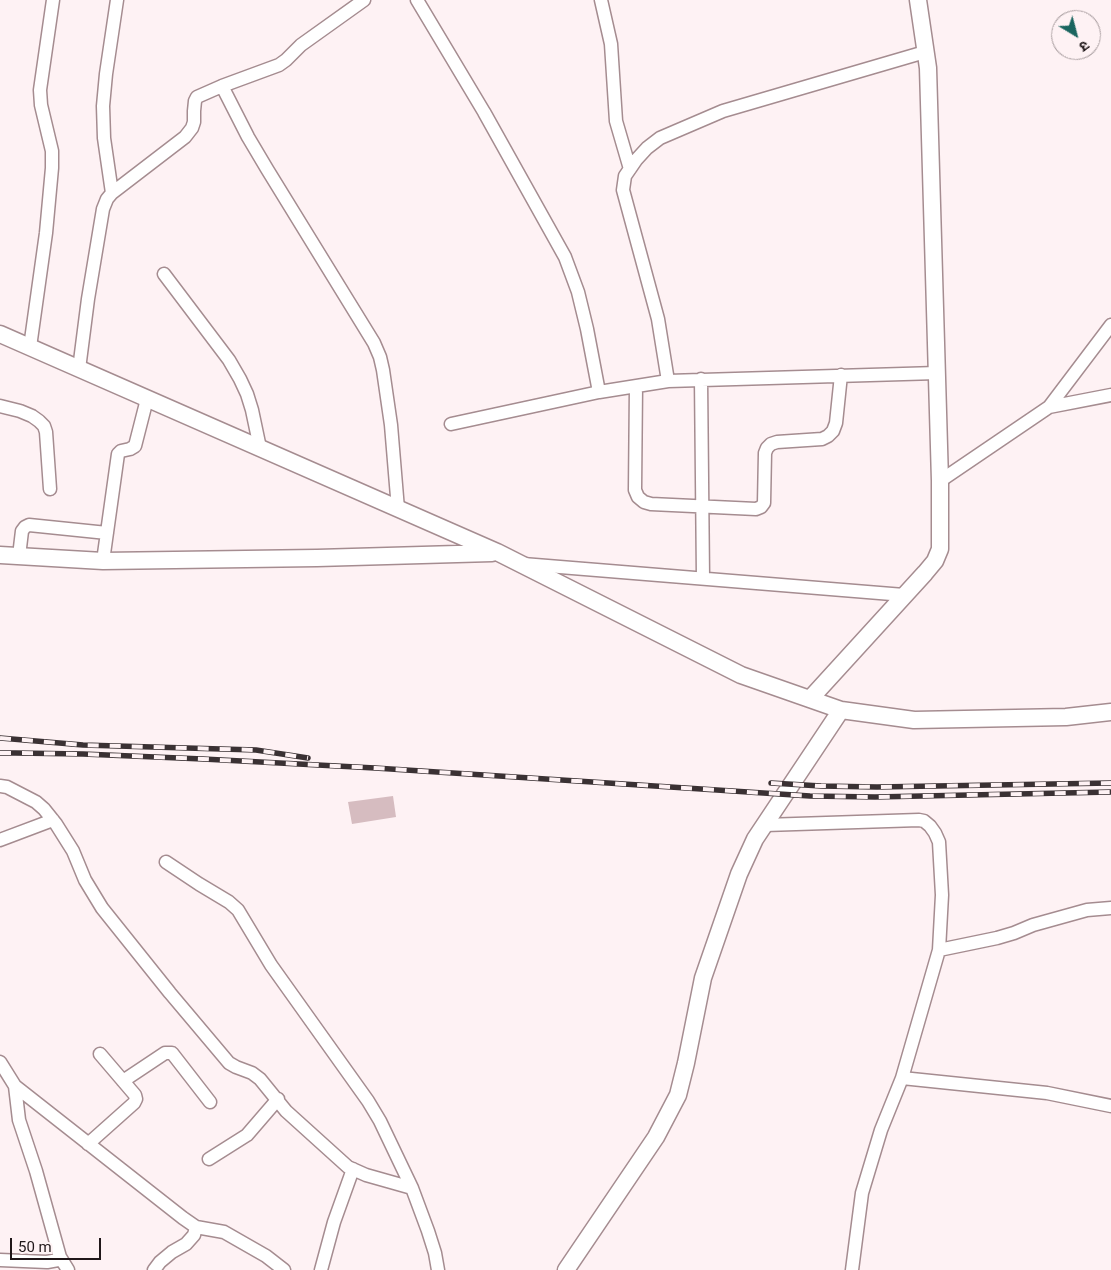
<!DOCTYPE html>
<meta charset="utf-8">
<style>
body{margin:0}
#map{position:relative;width:1111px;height:1270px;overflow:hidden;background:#fef2f4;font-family:Roboto,"Noto Sans Devanagari",sans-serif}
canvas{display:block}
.north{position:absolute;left:1051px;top:10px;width:50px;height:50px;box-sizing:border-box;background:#fef2f4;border:1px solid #a59a9c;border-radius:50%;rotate:143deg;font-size:14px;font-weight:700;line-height:20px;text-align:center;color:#201719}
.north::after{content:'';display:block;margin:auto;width:18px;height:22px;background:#1a655f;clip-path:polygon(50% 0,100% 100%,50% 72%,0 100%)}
.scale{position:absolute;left:10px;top:1238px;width:91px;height:22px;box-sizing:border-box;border:2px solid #201719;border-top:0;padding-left:6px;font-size:15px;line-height:18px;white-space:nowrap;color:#201719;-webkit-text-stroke:4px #fef2f4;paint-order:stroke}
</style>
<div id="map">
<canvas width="1111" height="1270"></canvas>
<div class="north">उ</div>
<div class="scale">50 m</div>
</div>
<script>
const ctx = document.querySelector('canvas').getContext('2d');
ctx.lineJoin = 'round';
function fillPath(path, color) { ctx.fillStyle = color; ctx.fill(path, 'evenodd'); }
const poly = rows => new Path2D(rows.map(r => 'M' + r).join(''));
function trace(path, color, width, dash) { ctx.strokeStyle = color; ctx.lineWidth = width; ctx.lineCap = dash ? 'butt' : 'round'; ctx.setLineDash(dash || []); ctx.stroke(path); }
fillPath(poly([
 [393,796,396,817,352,824,348,802]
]), '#d6bcc0');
const minor = poly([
 [417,0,484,112,565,257,578,292,587,329,599,392],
 [601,0,611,44,616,121,630,169],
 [222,86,248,137,267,169,374,343,380,357,383,370,391,425,398,509],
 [112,193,104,138,103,106,106,74,117,0],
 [164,274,229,360,240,379,247,394,252,410,260,448],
 [30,347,46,233,52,168,52,151,41,105,40,90,53,0],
 [79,369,88,299,103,209,107,199,112,193,185,137,192,128,194,122,194,111,195,101,197,97,222,86,279,65,286,60,301,45,364,0],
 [701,379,703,578],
 [668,381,658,319,623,190,625,176,636,160,647,148,660,138,723,111,925,52],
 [636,386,635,490,638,497,644,502,651,504,756,509,761,507,764,503,765,453,767,448,771,444,777,442,822,439,828,436,833,431,836,423,841,375],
 [0,406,20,411,32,416,39,421,44,426,46,432,50,489],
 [1049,407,1111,325],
 [451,424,599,392,668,381,937,373],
 [940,481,1049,407,1111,395],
 [19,556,22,531,25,527,29,525,107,533],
 [103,561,118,454,121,451,130,449,135,446,147,399],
 [523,564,904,595],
 [0,786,7,787,36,802,44,809,56,824,73,851,85,880,102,908,170,993,229,1063,236,1067,252,1073,260,1079,286,1111,348,1167,366,1175,412,1188],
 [765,825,919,820,924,821,930,826,935,833,939,842,942,895,939,950,902,1078,881,1130,862,1193,852,1270],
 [0,840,53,820],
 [166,862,199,884,229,902,238,910,271,965,368,1101,380,1121,412,1188,428,1231,435,1253,438,1270],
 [939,950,997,938,1014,933,1033,925,1087,910,1111,908],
 [0,1062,15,1086,183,1218,196,1227,224,1232,266,1256,284,1270],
 [902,1078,1047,1093,1111,1106],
 [123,1081,165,1053,172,1053,210,1102],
 [88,1144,134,1103,136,1099,135,1095,100,1054],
 [209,1159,247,1135,278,1099],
 [60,1257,68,1270],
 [0,1260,47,1262,58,1260,60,1257,36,1171,19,1120,15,1086],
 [154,1270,160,1262,172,1252,186,1244,194,1235,196,1227],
 [321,1270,334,1222,353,1169]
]);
const tertiary = poly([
 [0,334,497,552,741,675,841,710,914,720,1066,717,1111,712],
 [0,555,103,561,317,558,492,553],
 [810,699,925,573,935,561,940,549,940,481,928,68,918,0],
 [566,1270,656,1137,678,1095,686,1063,703,978,739,874,755,839,841,710]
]);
trace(minor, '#a58c90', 15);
trace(tertiary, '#a58c90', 19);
trace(minor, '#fff', 12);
trace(tertiary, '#fff', 16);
const rail = poly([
 [0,738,83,745,256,750,308,758],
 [0,753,15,753,83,754,203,759,375,768,810,796,875,797,1111,792],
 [771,783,821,786,877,787,1111,783]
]);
trace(rail, '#3a3133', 5.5);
trace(rail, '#fef2f4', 4, [11]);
</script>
